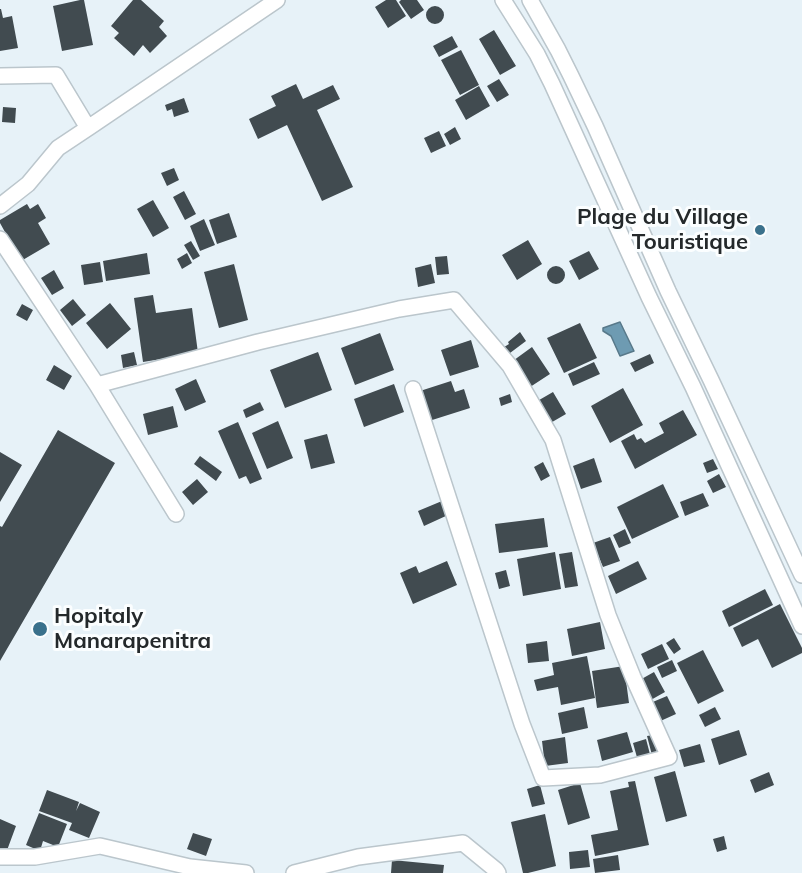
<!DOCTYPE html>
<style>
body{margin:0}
canvas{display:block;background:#e7f2f8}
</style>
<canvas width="802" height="873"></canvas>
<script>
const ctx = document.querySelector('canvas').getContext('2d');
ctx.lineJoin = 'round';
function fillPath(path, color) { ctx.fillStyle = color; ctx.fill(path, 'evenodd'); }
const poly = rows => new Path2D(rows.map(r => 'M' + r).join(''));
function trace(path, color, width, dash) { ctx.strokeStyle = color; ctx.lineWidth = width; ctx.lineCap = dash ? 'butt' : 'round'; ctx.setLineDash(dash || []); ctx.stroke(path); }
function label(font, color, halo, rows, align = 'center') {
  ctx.font = font + ' Mulish,sans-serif'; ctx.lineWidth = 6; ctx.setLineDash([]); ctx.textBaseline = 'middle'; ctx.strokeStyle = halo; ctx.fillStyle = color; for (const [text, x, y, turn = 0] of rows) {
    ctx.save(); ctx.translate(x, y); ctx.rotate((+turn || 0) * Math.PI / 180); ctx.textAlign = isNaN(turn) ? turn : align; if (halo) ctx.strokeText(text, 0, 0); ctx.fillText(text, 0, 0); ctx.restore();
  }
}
const water = poly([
 [620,322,634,351,620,356,611,336,603,331,603,328,620,322]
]);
fillPath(water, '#6e9bb2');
trace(water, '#58798a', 1.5);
fillPath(poly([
 [80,0,84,0,93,45,62,51,53,6],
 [133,0,141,0,164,21,159,27,167,36,150,53,143,45,134,56,114,38,119,33,111,26],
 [386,0,396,0,406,16,388,28,375,7],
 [401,0,417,0,424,10,411,19,399,2],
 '426 15a9 9 0 1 1 18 0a9 9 0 1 1-18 0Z',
 [0,9,1,9,3,18,12,16,18,48,0,51],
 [494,30,516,66,500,75,479,39],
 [452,36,458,47,439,57,433,46],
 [461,50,479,85,460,95,441,60],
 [499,79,509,95,497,102,487,86],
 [296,84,303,99,333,85,340,99,317,110,353,187,322,201,287,125,258,139,249,119,276,106,271,96],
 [479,86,490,106,466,120,455,100],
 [184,98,189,112,174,117,172,109,167,111,165,105],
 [3,107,16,108,15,123,2,122],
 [455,127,461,139,450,145,444,134],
 [439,131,446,146,431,153,424,138],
 [174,168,179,180,167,186,161,173],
 [184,191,196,214,185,220,173,197],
 [153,200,169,228,153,237,137,209],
 [27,204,30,209,38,204,46,218,38,223,50,244,21,261,0,223,0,220],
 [229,213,237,237,217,244,209,220],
 [204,219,215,245,200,251,190,226],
 [528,240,542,264,517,280,502,255],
 [191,241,200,256,193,260,184,245],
 [589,251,599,269,579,280,569,261],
 [147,253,150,274,106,281,103,261],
 [187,253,192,263,182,269,177,259],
 [447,256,449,274,437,275,435,257],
 [100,262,103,282,84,285,81,265],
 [234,264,248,320,219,328,204,272],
 [431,264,435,283,418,287,415,268],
 '547 275a9 9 0 1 1 18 0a9 9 0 1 1-18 0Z',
 [54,270,64,288,52,295,41,278],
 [153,295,156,313,192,308,198,353,143,362,134,298],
 [73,299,86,315,72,326,60,310],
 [110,303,131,329,107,349,86,323],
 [22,304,33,310,27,321,16,315],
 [580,323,597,358,564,373,547,338],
 [520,332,526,341,506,356,501,349,509,344,508,342],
 [380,333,394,370,355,385,341,348],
 [471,340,479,367,450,376,441,350],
 [532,347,550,374,527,389,510,363],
 [134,352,137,365,123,368,121,355],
 [318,352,332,390,285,408,270,370],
 [650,354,654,363,635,372,630,363],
 [594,362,600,374,573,386,568,374],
 [54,365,72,376,64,390,46,380],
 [196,379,206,402,185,411,175,389],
 [451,381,455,392,464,389,470,408,429,421,420,391],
 [394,384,404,412,364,427,354,399],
 [623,388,643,425,610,443,591,406],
 [553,392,566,414,547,425,534,403],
 [510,394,512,402,501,406,499,398],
 [260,402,264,410,246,418,243,410],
 [173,406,178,427,148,435,143,414],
 [683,410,697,435,635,469,621,441,634,434,637,440,641,438,645,443,664,433,659,423],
 [278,421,293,458,267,469,252,433],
 [238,422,262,479,250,484,246,476,239,479,218,431],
 [58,430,115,463,0,661,0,526,2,527],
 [327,434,335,463,311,469,304,440],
 [0,452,22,465,0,502],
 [200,456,222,472,216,481,194,464],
 [594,458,602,482,581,489,573,466],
 [713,459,718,469,707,473,703,463],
 [543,462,550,476,541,481,534,467],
 [719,474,726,487,713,493,707,481],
 [197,479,208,492,193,505,182,492],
 [663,484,679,517,632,539,617,507],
 [703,493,709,506,685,516,680,502],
 [442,501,448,515,424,526,418,511],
 [544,518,548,547,499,553,495,524],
 [625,529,631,543,619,548,613,535],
 [610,537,620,561,603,567,593,543],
 [555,552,561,589,523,596,517,559],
 [572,552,578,586,565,588,559,554],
 [447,561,457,585,413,604,400,573,416,566,419,573],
 [638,561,647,579,616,594,608,576],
 [506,570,510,586,499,589,495,573],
 [765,589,773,605,729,627,722,611],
 [780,604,802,648,802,653,772,668,758,639,742,647,733,628],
 [600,622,605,649,572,656,567,629],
 [674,638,681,649,674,654,666,643],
 [547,641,549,661,528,663,526,644],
 [662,644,669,659,648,669,641,654],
 [703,650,724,691,698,704,677,663],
 [587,656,595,698,561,705,558,687,537,691,534,680,554,675,552,663],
 [672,660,677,671,662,678,657,667],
 [624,666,629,703,597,708,592,671],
 [654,672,665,692,649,701,638,681],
 [667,696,676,714,656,723,648,704],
 [584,707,588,728,562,734,558,713],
 [715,707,721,719,705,727,699,715],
 [739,730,747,755,719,765,711,739],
 [627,732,633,752,602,761,597,740],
 [653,735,660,757,653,759,647,736],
 [565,737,568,763,545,766,542,741],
 [646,739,651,758,638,761,633,743],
 [700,744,705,762,684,767,679,750],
 [675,771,687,816,666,822,654,777],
 [769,772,774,785,755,793,750,780],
 [635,781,649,845,595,856,591,835,618,830,610,791,629,787,628,782],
 [580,783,590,818,568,825,558,790],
 [540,785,545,804,532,807,527,789],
 [47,790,79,802,76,811,80,803,100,812,89,838,69,830,72,823,39,811],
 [39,813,67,824,58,847,43,841,40,851,26,845],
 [545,814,556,866,528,873,523,873,511,822],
 [0,819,16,826,6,853,0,850],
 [193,833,212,839,206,856,187,849],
 [724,836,727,849,717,852,713,839],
 [588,850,590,867,570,869,569,852],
 [618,855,620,870,595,873,593,859],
 [392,860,444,865,443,873,391,873]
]), '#414b50');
const minor = poly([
 [503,0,537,54,552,84,649,297,693,387,802,626],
 [530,0,558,50,571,76,595,126,668,291,711,380,802,575],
 [0,76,56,75,88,128,277,0],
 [0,206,28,184,58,148,88,128],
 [0,239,97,385,176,514],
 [97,385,258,342,399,309,454,300,510,366,553,440,608,615,633,677,669,757,600,775,543,778,522,724,413,389],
 [0,857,35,857,100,846,190,867,246,873],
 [294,873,358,857,463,843,496,870,498,873]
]);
trace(minor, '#bbc6cc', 18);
trace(minor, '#fff', 15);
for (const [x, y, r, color] of [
 [760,230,6,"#3a718c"],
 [40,629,8,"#3a718c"]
]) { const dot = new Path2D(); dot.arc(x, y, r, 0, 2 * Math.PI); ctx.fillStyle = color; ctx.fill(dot); trace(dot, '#fbfeff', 2); }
label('bold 22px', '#24292b', '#fbfeff', [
 ["Plage du Village",748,217],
 ["Touristique",748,242],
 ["Hopitaly",54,616,"left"],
 ["Manarapenitra",54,641,"left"]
], 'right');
</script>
